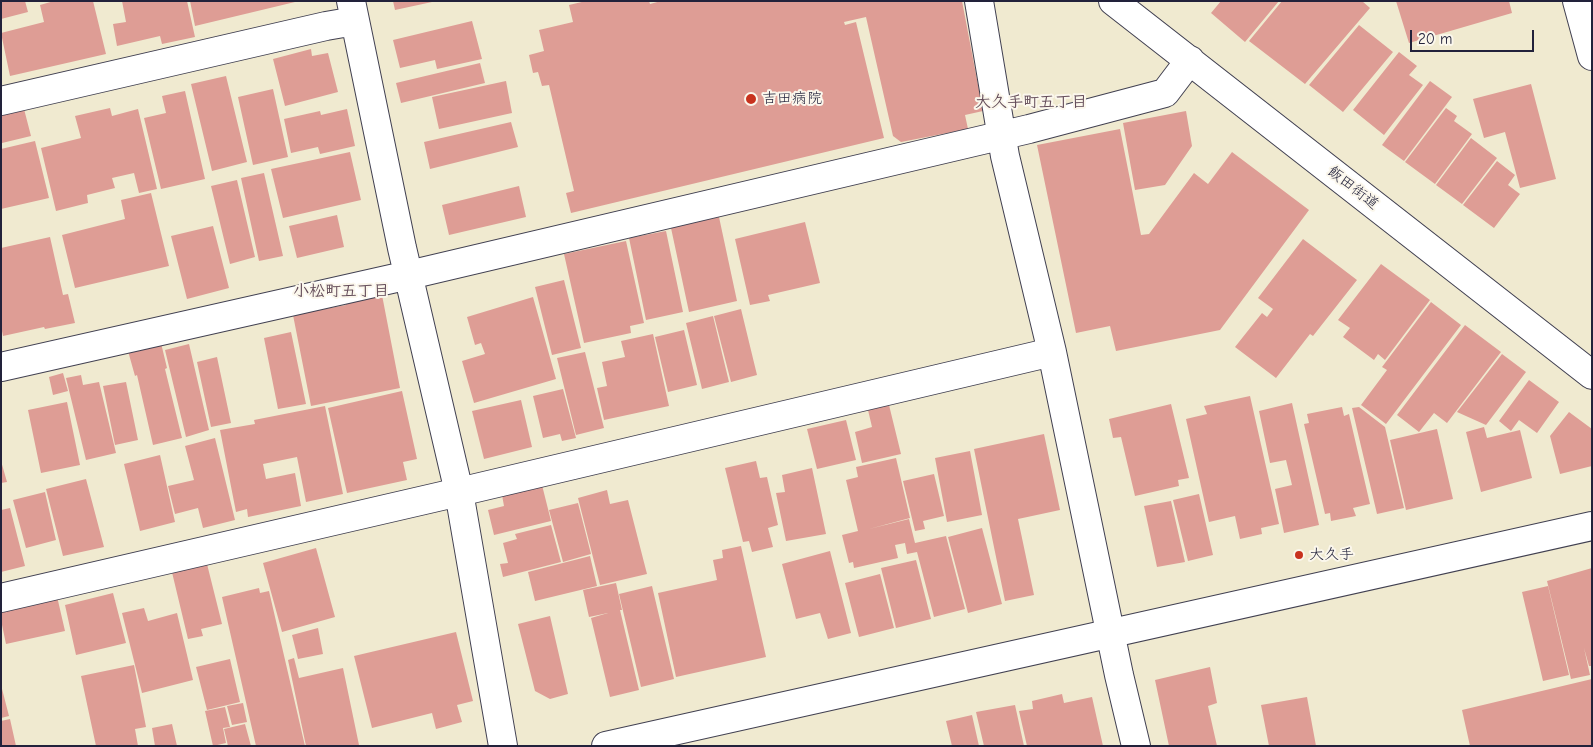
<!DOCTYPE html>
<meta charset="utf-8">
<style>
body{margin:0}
#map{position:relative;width:1593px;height:747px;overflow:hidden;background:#f0ead0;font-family:"Comic Neue",sans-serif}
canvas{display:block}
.frame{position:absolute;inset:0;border:2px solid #22223b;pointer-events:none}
.scale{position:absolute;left:1410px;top:30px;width:124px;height:22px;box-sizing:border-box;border:2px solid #22223b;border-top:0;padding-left:6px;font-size:15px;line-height:18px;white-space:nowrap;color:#22223b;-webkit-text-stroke:4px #fbf7ec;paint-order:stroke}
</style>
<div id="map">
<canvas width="1593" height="747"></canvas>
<div class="frame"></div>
<div class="scale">20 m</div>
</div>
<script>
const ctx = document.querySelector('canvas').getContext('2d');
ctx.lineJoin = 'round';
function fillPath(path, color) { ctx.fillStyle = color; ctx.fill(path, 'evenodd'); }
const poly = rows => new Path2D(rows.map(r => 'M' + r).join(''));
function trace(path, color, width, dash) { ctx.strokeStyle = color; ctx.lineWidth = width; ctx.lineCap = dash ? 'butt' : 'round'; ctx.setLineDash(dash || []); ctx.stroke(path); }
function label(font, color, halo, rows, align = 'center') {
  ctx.font = font + ' "Comic Neue","Klee One",sans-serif'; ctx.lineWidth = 4; ctx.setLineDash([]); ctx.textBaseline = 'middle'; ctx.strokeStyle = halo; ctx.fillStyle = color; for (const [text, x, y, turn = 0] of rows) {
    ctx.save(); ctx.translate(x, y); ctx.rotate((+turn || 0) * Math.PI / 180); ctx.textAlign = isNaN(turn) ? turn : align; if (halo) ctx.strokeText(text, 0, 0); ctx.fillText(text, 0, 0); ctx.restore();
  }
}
fillPath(poly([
 [1,1,25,1,28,12,1,19],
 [54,1,93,1,106,54,10,76,1,33,44,22,40,5],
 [122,1,187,1,195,37,162,44,160,36,117,46,113,24,126,22],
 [190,1,295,1,295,2,195,26],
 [393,1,432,1,432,2,395,10],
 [586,1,649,1,650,4,661,1,962,1,983,111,965,115,968,129,901,142,893,136,866,17,844,22,845,25,856,22,884,138,571,213,566,193,574,191,549,85,542,86,538,72,533,73,529,55,544,51,539,30,573,22,569,5],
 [1221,1,1279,1,1245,42,1211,13],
 [1282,1,1362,1,1370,8,1305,84,1249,41],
 [1396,1,1509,1,1512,13,1409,43],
 [472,21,482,59,437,69,435,60,400,68,393,40],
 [1359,25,1393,52,1343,112,1309,85],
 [311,49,312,56,328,53,338,92,285,106,273,59],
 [1399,52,1417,66,1409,75,1423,85,1384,135,1353,110],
 [480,63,485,83,401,103,396,83],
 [226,76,247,162,212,171,191,84],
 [506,81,512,113,439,129,432,97],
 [1430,81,1452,97,1404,161,1382,145],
 [1531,84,1556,179,1520,188,1505,132,1484,138,1473,99],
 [273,89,288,157,253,165,238,97],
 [185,91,205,179,161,189,144,118,166,113,162,96],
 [110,108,112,116,138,109,157,189,139,193,134,173,112,178,115,188,87,195,88,203,56,211,41,148,81,138,75,116],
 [1446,108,1457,116,1454,121,1472,134,1435,184,1405,162],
 [24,109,31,136,2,143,1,115],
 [347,109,355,146,320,154,318,147,291,153,284,119,320,111,321,115],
 [1186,111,1192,146,1165,185,1135,190,1123,123],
 [511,122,518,147,430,169,424,142],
 [1120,129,1141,235,1149,234,1194,173,1208,184,1232,152,1309,210,1220,330,1116,351,1110,326,1076,333,1037,145],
 [1471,138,1497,158,1462,204,1436,185],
 [35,141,49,198,1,209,1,149],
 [350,152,361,200,283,218,271,169],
 [1497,161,1515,175,1508,185,1520,194,1494,228,1463,205],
 [264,173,283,256,259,261,241,178],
 [237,180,255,257,230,264,211,186],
 [519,186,526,217,449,235,442,205],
 [151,193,169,266,75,288,62,235,125,219,121,200],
 [337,215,344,247,297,258,289,226],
 [719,217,737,301,689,312,671,228],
 [805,222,820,283,768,295,770,301,750,305,735,239],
 [213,226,229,288,187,299,171,236],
 [666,231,683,312,646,320,629,238],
 [50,237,63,295,68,294,75,323,45,329,44,327,3,336,1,326,1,248],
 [1303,239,1357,280,1313,336,1310,334,1276,378,1235,347,1262,313,1267,317,1273,309,1258,298],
 [626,241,644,323,630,326,631,333,584,343,564,254],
 [1381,264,1430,300,1385,360,1378,354,1374,360,1343,337,1350,328,1338,320],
 [564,280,581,348,552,355,535,287],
 [382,295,400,388,311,406,293,315,346,305,346,302],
 [533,297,556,379,474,403,462,361,485,354,481,343,475,345,467,317],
 [1431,302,1461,325,1386,424,1361,405,1387,370,1382,367],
 [741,309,757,375,731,382,714,316],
 [713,316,729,382,702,389,686,323],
 [1465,325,1501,352,1447,423,1434,413,1419,432,1397,415],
 [684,330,697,385,668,392,655,337],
 [291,332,306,404,278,409,264,338],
 [653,334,669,406,604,420,597,388,607,386,602,362,625,357,621,341],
 [161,343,167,368,165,369,182,438,153,445,137,375,135,376,128,351],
 [189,344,209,430,186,437,165,350],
 [585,352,604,428,576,435,557,358],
 [1502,354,1526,372,1486,425,1457,412],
 [217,357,231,423,211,427,197,362],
 [63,373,68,391,53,395,49,377],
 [81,375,83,385,99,382,116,453,86,460,66,378],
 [1529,380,1559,402,1537,433,1519,420,1511,431,1499,421],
 [126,382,138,440,115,445,103,386],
 [563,389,576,438,562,441,560,434,543,438,533,396],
 [402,391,417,459,403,462,407,480,347,493,328,408],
 [1250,396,1279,524,1261,528,1262,534,1240,539,1235,516,1209,522,1186,419,1207,414,1204,406],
 [521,400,532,447,484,459,472,411],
 [67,402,80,465,41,473,28,410],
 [1292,403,1319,525,1284,533,1275,489,1292,485,1286,460,1270,463,1259,411],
 [1171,404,1189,478,1178,480,1179,486,1135,496,1121,437,1113,438,1109,419],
 [889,405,901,454,862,463,855,432,872,427,868,410],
 [325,406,343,494,306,502,297,457,263,464,266,479,295,473,301,506,248,517,247,509,236,512,220,430,255,424,254,420],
 [1342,407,1344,416,1349,414,1370,504,1353,508,1356,516,1331,521,1330,513,1325,514,1304,424,1309,423,1307,414],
 [1359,407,1385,427,1404,508,1377,514,1352,408],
 [1569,412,1592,429,1592,466,1560,474,1550,436],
 [846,420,856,460,817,469,807,429],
 [1484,427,1487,438,1520,430,1532,478,1481,492,1466,432],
 [1437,429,1453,499,1406,510,1390,440],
 [1044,434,1060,510,1018,519,1034,595,1005,601,974,449],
 [215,438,235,520,203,528,198,508,175,514,168,486,194,480,185,446],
 [970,451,982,515,947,522,935,458],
 [160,455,175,522,140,531,124,464],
 [896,458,910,518,869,529,909,519,915,543,946,536,965,609,934,617,917,552,907,554,905,543,895,545,898,558,854,568,853,562,849,563,842,535,858,531,846,480,858,477,856,467],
 [1,461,7,482,1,483],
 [756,461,760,478,767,477,778,525,768,528,773,547,752,552,749,541,743,542,725,468],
 [812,468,826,534,786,541,776,493,785,492,782,475],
 [934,474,944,516,923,521,925,529,915,531,903,481],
 [86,479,104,547,63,556,46,489],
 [542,485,551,521,494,535,488,510,504,506,502,495],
 [607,490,610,504,628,500,647,574,600,585,578,498],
 [45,492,56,540,26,548,13,500],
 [1199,494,1213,555,1188,561,1173,500],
 [1171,501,1185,562,1157,567,1144,506],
 [578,503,591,554,563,562,549,510],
 [10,508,25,566,1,572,1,510],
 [551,525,561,562,503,577,500,564,508,563,503,543,517,539,515,534],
 [982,528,1002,604,968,613,948,537],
 [741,546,766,657,676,677,658,593,717,580,713,560,723,558,722,550],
 [316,548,335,617,282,632,263,563],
 [830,551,851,633,828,639,820,613,796,619,782,564],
 [205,556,222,624,201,629,203,636,188,639,170,564],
 [590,556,597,586,535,601,528,572],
 [916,560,931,619,896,628,881,568],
 [1592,568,1592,666,1589,666,1584,648,1590,675,1571,679,1547,581],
 [880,574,894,628,859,637,845,583],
 [616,583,622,610,620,610,639,690,610,697,591,618,608,613,589,617,583,590],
 [652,586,674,679,641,687,619,594],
 [1548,586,1569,675,1543,681,1522,592],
 [259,588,260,593,269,591,305,746,256,746,222,597],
 [56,592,65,631,6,644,1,620,1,604],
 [113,593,126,643,76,655,65,605],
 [144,608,148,621,177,613,193,680,142,693,122,613],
 [550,616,568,694,550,699,535,691,518,624],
 [318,628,323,654,298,659,292,635],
 [456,632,473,701,457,705,462,722,436,729,432,713,372,728,354,656],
 [294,658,299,678,343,668,359,745,306,746,288,660],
 [230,659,240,702,207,710,196,667],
 [134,665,146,727,135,729,138,746,96,746,81,676],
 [1210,667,1217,703,1208,706,1217,746,1169,746,1155,680],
 [1592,679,1592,746,1470,746,1462,710],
 [1,685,9,716,1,718],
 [1062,694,1064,703,1092,697,1103,746,1027,746,1019,711,1033,709,1032,701],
 [1307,697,1316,746,1269,746,1261,705],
 [243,703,247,722,232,725,227,706],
 [1015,705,1024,746,984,746,976,712],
 [225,707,230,727,223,728,226,743,213,746,205,711],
 [972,715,979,746,952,746,946,721],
 [10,719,16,746,1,746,1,721],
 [172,724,177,746,155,746,152,728],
 [245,724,251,746,228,746,224,729]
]), '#de9d95');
const minor = poly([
 [351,1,402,248,459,492,503,746],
 [979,1,1005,156,1052,352,1119,675,1136,746],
 [1113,1,1592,375],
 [1,101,326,26,355,21],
 [1,367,409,275,1029,129,1165,93,1190,60],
 [1,598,459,492,1052,352],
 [606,746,1592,526]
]);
const major = poly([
 [1577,1,1592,56]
]);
trace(minor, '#414051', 30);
trace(major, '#414051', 30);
trace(minor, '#fff', 28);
trace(major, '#fff', 28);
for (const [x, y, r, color] of [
 [751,99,6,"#c8321e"],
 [1299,555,5,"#c8321e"]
]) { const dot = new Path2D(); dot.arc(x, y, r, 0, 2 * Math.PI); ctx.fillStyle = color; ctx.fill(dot); trace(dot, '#fbf7ec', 2); }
label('15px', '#22223b', '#fbf7ec', [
 ["吉田病院",762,99],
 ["大久手",1309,555]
], 'left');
label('15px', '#22223b', '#fbf7ec', [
 ["飯田街道",1353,188,38]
]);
label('bold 16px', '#644d5a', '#fbf7ec', [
 ["大久手町五丁目",1031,102],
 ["小松町五丁目",341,291]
]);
</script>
